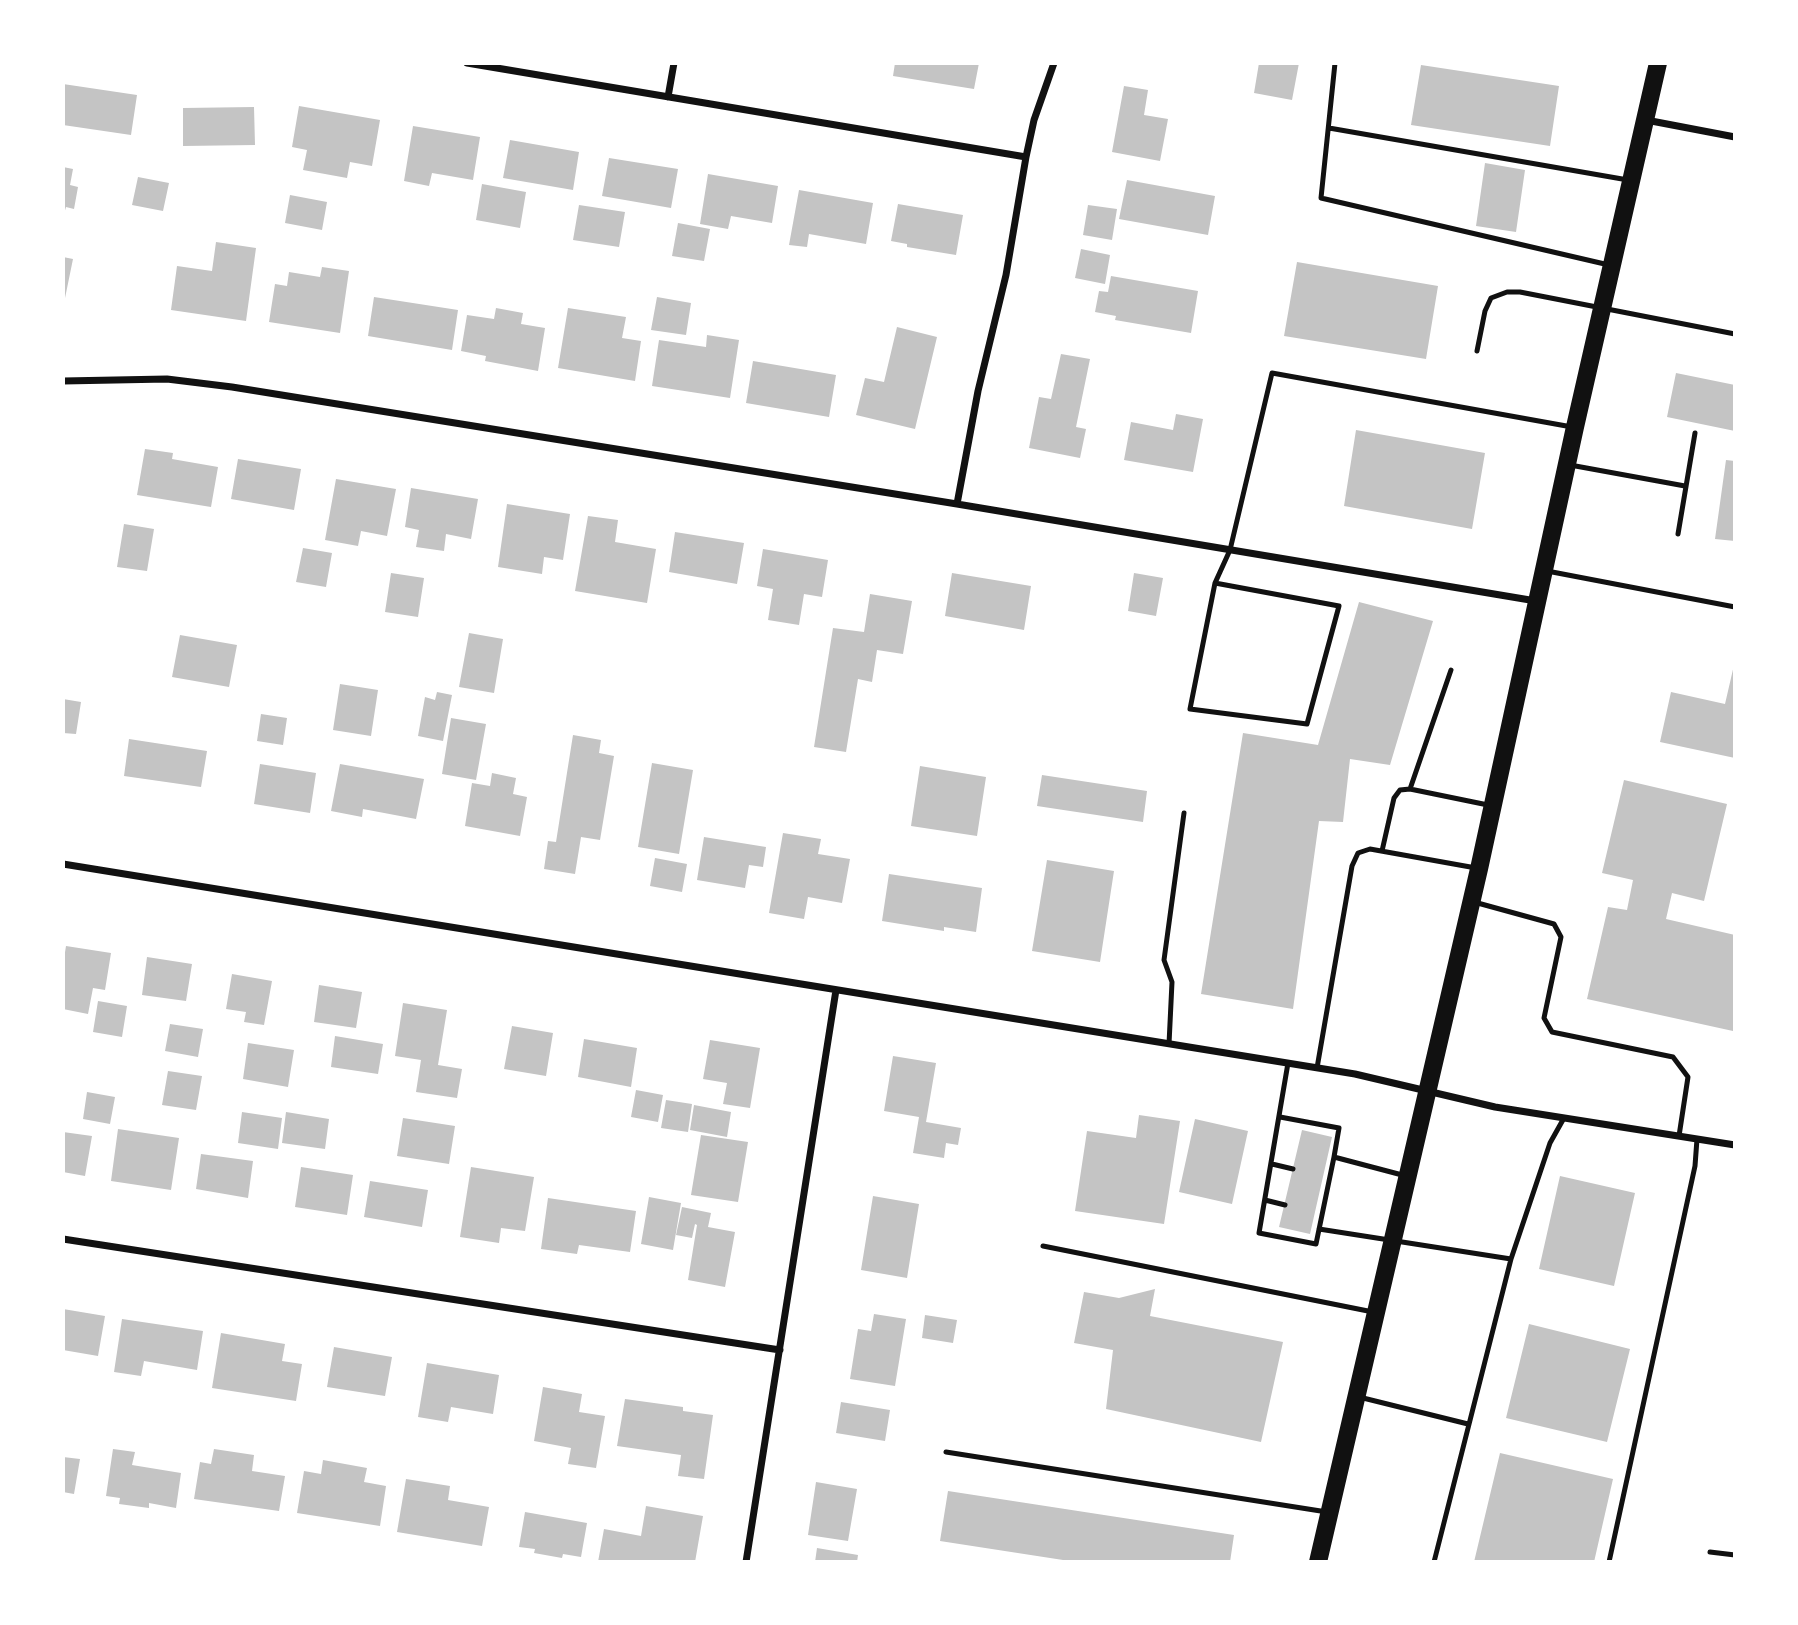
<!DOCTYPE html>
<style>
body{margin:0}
#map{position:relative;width:1798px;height:1625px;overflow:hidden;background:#fff;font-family:"Public Sans",sans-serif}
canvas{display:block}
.frame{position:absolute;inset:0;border:65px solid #fff;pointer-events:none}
</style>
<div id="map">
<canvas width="1798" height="1625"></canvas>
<div class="frame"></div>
</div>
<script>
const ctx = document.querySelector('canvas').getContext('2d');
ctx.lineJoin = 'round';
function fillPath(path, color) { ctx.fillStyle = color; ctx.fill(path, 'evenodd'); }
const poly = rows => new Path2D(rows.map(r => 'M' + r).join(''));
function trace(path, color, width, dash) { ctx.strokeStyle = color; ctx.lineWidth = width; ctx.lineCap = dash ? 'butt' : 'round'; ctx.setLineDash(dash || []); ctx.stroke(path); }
fillPath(poly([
 [895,63,979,63,974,89,893,76],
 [1259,63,1299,63,1292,100,1254,93],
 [1421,65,1559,86,1550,146,1411,125],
 [63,84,137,95,131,135,63,125],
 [1124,86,1148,90,1144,115,1168,119,1160,161,1112,152],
 [299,106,380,120,372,166,350,162,347,178,303,170,307,150,292,147],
 [254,107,255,145,183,146,183,108],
 [413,126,480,137,473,180,432,173,429,186,404,181],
 [510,140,579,152,573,190,503,178],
 [609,158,678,169,671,208,602,196],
 [1485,163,1525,170,1516,232,1476,226],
 [63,167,73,169,70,185,78,187,74,209,66,207,64,214],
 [708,174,778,186,772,223,731,216,728,229,700,224],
 [138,177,169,183,163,211,132,205],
 [1127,180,1215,196,1208,235,1119,219],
 [482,184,526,192,520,228,476,220],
 [799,190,873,203,866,244,809,234,807,247,789,245],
 [290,195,327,202,322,230,285,223],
 [898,204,963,215,956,255,907,247,907,244,891,241],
 [579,205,625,212,619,247,573,240],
 [1088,205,1117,209,1112,240,1083,235],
 [678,223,710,229,704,261,672,256],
 [216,242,256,248,246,321,171,310,177,266,212,271],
 [1081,249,1110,255,1105,284,1075,278],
 [63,257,73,259,64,303,63,303],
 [1297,262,1438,286,1426,359,1284,336],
 [322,267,349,271,340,333,269,322,275,284,287,286,289,272,320,277],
 [1111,276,1198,291,1191,333,1115,320,1116,316,1095,312,1099,291,1108,292],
 [374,297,458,310,452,350,368,336],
 [657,297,691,303,686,335,651,330],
 [496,308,523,313,521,324,545,328,538,371,485,361,486,356,461,351,467,315,494,319],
 [568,308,626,317,622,338,641,341,635,381,558,368],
 [897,327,937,337,915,429,856,415,865,378,884,382],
 [707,335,739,340,730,398,652,386,659,340,706,347],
 [1061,354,1090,359,1076,427,1086,429,1080,458,1029,448,1039,397,1051,399],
 [753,361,836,375,829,417,746,403],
 [1676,373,1735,385,1735,431,1667,417],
 [1176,414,1203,419,1193,472,1124,460,1131,422,1173,430],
 [1356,430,1485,453,1472,529,1344,506],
 [145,449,173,453,172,459,218,467,211,507,137,495],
 [238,459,301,469,294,510,231,499],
 [1726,460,1735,461,1735,541,1715,539],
 [336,479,396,489,387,536,361,531,358,546,325,540],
 [411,488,478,499,471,539,446,534,444,551,416,547,419,530,405,527],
 [507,504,570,514,563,560,544,557,542,574,498,567],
 [588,516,618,520,615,542,656,549,647,603,575,591],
 [124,524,154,529,147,571,117,567],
 [675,532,744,543,737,584,669,572],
 [303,548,332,553,326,587,296,582],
 [763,549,828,560,822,597,804,594,799,625,768,620,773,589,757,586],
 [391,573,424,578,418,617,385,612],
 [952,573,1031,586,1024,630,945,616],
 [1134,573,1163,578,1156,616,1128,611],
 [870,594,912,601,903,654,877,650,872,682,858,679,846,752,814,747,833,628,864,632],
 [1359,602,1433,621,1390,765,1350,759,1343,822,1319,821,1293,1009,1201,994,1243,733,1318,745],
 [469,633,503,639,494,693,459,687],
 [180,635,237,645,229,687,172,677],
 [1734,665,1735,758,1660,742,1671,692,1725,704],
 [340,684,378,690,371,736,333,730],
 [437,692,452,695,443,741,418,736,425,697,435,700],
 [63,699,81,702,76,734,63,733],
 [261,714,287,718,283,745,257,741],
 [451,718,486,724,476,780,442,774],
 [573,735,601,740,599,753,614,756,600,840,581,837,575,874,544,869,548,841,556,842],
 [129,739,207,751,201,787,124,776],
 [652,763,693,770,679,854,638,847],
 [260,764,316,773,310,813,254,804],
 [340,764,424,779,416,819,363,809,362,817,331,811],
 [920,766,986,777,977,836,911,826],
 [492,773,516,778,513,794,527,797,520,836,465,826,472,783,490,786],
 [1042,775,1147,791,1143,822,1037,806],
 [1624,780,1727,804,1704,901,1672,893,1666,919,1735,935,1735,1022,1733,1031,1587,999,1608,907,1627,910,1633,880,1602,873],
 [783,833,821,839,818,854,850,859,842,903,808,897,804,919,769,913],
 [704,837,766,847,763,867,749,865,745,888,697,880],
 [655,858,687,864,682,892,650,886],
 [1047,860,1114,871,1100,962,1032,951],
 [889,874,982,888,976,932,944,927,944,931,882,921],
 [66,946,111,953,105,990,93,988,88,1014,63,1009,63,965],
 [147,957,192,964,186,1001,142,995],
 [232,974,272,981,264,1025,244,1022,246,1012,226,1009],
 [319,985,362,992,356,1028,314,1022],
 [98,1001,127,1006,122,1037,93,1032],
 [403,1003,447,1010,438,1065,462,1069,457,1098,416,1092,421,1060,395,1056],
 [170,1024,203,1029,198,1057,165,1051],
 [512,1026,553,1033,546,1076,504,1069],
 [335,1036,383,1044,378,1074,331,1067],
 [584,1039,637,1048,631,1087,578,1077],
 [710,1040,760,1048,750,1108,723,1104,727,1083,703,1079],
 [248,1043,294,1050,288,1087,243,1079],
 [893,1056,936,1063,926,1122,961,1128,958,1145,946,1143,944,1158,913,1153,919,1117,884,1111],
 [168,1071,202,1076,196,1110,162,1105],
 [636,1090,663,1095,658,1122,631,1117],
 [87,1092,115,1097,110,1124,83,1119],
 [666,1100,692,1104,688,1132,661,1128],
 [694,1105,731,1112,727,1137,690,1130],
 [242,1112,282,1118,278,1149,238,1143],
 [286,1112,329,1119,325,1149,282,1143],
 [1139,1115,1180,1121,1164,1224,1075,1211,1087,1131,1136,1138],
 [403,1118,455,1126,449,1164,397,1156],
 [1195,1119,1248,1131,1232,1204,1179,1192],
 [118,1129,179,1138,171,1190,111,1181],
 [1302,1130,1332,1137,1310,1234,1279,1227],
 [63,1132,92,1136,85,1176,63,1172],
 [701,1135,748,1142,738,1202,691,1195],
 [201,1154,253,1161,248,1198,196,1189],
 [301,1167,353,1175,347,1215,295,1207],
 [471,1167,534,1177,525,1231,501,1228,499,1243,460,1237],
 [1560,1176,1635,1193,1614,1286,1539,1269],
 [370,1181,428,1190,422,1227,364,1217],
 [873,1196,919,1204,907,1278,861,1270],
 [649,1197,681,1203,673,1250,641,1244],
 [548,1198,636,1211,630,1252,579,1245,577,1254,541,1249],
 [682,1207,711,1213,708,1227,735,1232,725,1287,688,1280,697,1225,695,1224,692,1238,676,1235],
 [1155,1289,1150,1316,1283,1342,1261,1442,1106,1409,1113,1350,1074,1343,1084,1292,1119,1298],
 [63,1309,105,1316,98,1356,63,1350],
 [874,1314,906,1319,895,1386,850,1379,858,1329,871,1331],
 [925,1315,957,1320,953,1343,922,1338],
 [122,1319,203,1331,197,1370,144,1361,141,1376,114,1372],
 [1529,1324,1630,1349,1607,1442,1506,1418],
 [221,1333,285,1344,282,1361,302,1364,296,1401,212,1388],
 [334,1347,392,1357,385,1396,327,1387],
 [427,1363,499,1375,493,1414,451,1407,448,1422,418,1417],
 [543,1387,582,1394,579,1412,605,1416,596,1468,568,1464,571,1448,534,1441],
 [625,1399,683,1407,683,1411,713,1415,704,1479,678,1476,681,1455,617,1446],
 [841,1402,890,1410,885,1441,836,1433],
 [113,1449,135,1452,132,1465,181,1473,176,1508,149,1503,149,1508,119,1504,120,1498,106,1496],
 [214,1449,254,1455,252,1471,285,1476,279,1511,194,1499,200,1462,211,1464],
 [1500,1453,1613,1479,1594,1562,1474,1562],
 [63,1457,80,1459,74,1494,63,1492],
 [323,1460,367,1468,364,1482,386,1486,380,1526,297,1513,304,1471,321,1474],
 [406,1479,450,1486,448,1500,489,1507,482,1546,397,1532],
 [816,1482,857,1489,848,1541,808,1535],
 [948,1491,1234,1535,1230,1562,1076,1562,940,1541],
 [646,1506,703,1516,695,1562,598,1562,604,1529,641,1536],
 [525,1512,587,1523,581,1557,563,1554,562,1558,534,1553,535,1549,519,1547],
 [817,1548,858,1555,857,1562,815,1562]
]), '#c4c4c4');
trace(poly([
 [1335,63,1321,198,1609,265],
 [1329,128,1628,180],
 [1477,351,1485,311,1491,298,1507,292,1520,292,1735,334],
 [1570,465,1685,486],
 [1678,534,1695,433],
 [1547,571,1735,607],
 [1215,583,1339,606,1307,724,1190,709,1215,583,1230,550,1272,373,1572,427],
 [1410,789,1451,670],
 [1382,851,1394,798,1400,790,1410,789,1488,805],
 [1474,902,1554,924,1561,937,1544,1018,1552,1032,1673,1057,1688,1077,1679,1136],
 [1169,1044,1172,982,1164,960,1184,813],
 [1288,1063,1259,1233,1316,1244,1334,1157,1406,1176],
 [1317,1068,1352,866,1358,853,1370,849,1476,868],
 [1280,1117,1339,1128,1334,1157],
 [1272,1164,1293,1169],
 [1265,1200,1285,1205],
 [1319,1229,1511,1259],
 [1043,1246,1373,1312],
 [1359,1397,1468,1424],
 [946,1452,1327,1512],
 [1710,1552,1735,1555],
 [1434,1562,1511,1259,1550,1143,1564,1118],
 [1609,1562,1695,1166,1697,1139]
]), '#111', 5);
trace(poly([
 [467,63,1026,157],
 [668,97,674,63],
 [1646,120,1735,137],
 [63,381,167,379,232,387,957,504,1536,601],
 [957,504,978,391,1006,275,1026,157,1034,120,1054,63],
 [63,864,1355,1074,1495,1107,1735,1145],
 [63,1239,780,1350],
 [746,1562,836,990]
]), '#111', 7);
trace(poly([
 [1318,1562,1479,869,1575,427,1658,63]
]), '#111', 18);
</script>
